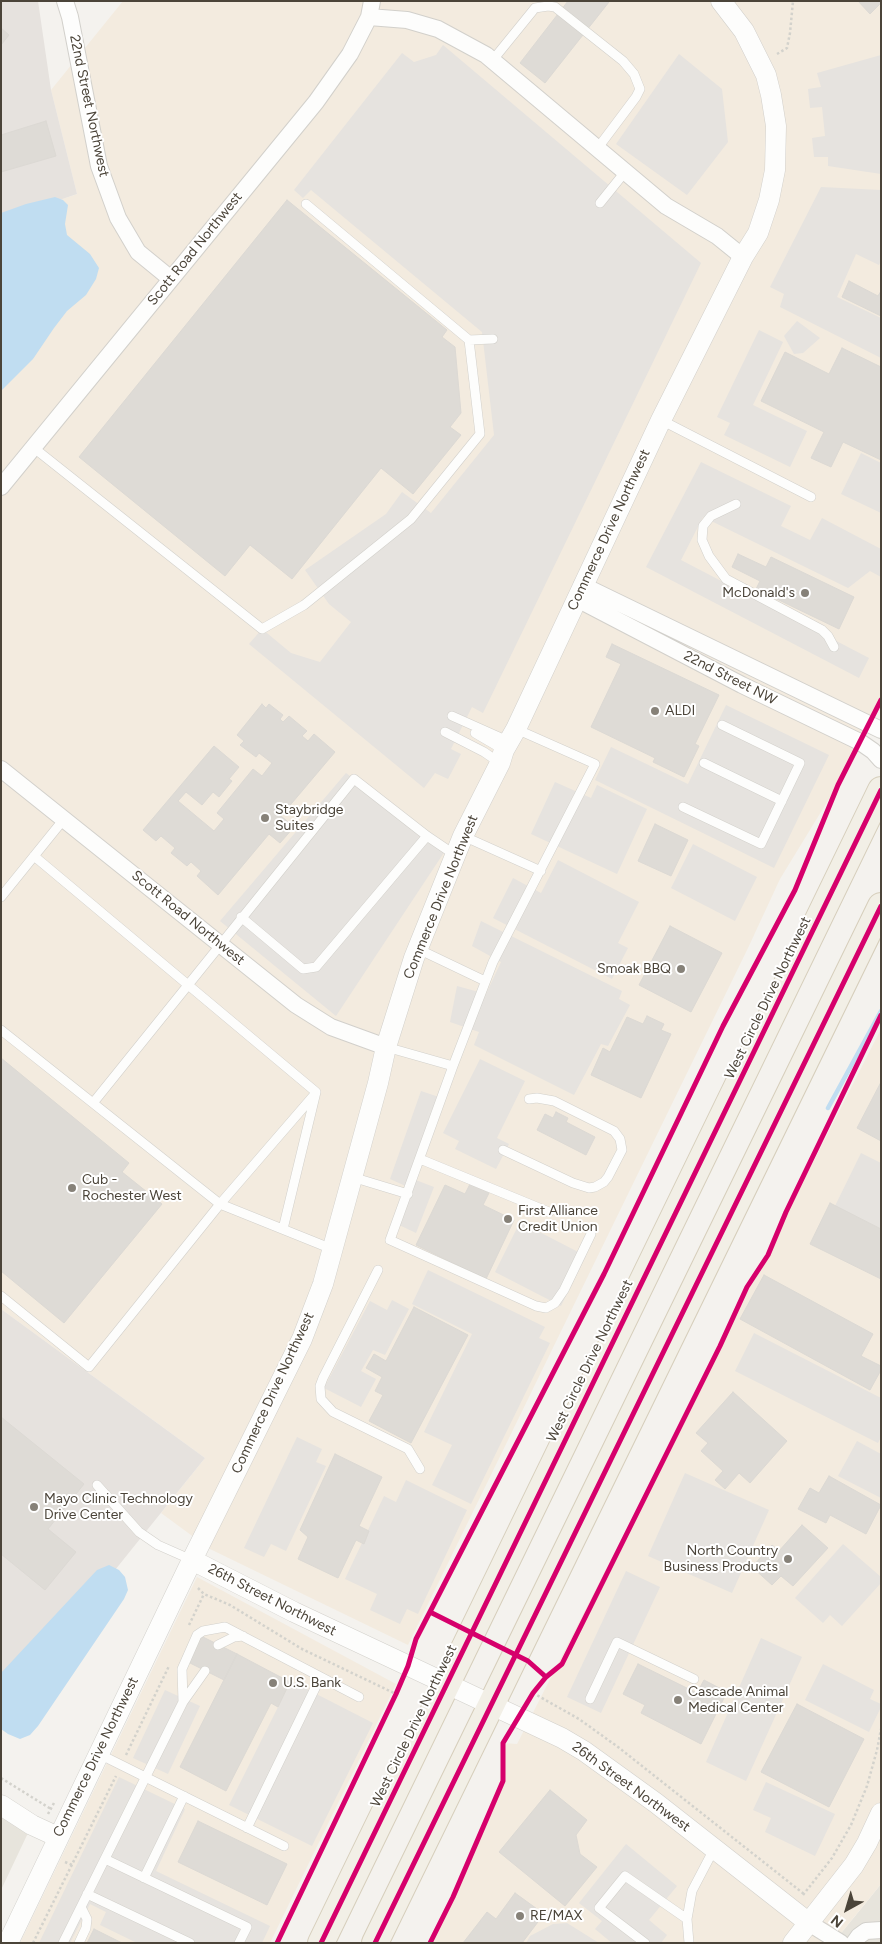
<!DOCTYPE html>
<style>
body{margin:0}
#map{position:relative;width:882px;height:1944px;overflow:hidden;background:#f4f2ee;font-family:Figtree,sans-serif}
canvas{display:block}
.frame{position:absolute;inset:0;border:2px solid #4b4439;pointer-events:none}
.north{position:absolute;left:822px;top:1884px;width:50px;height:50px;-webkit-text-stroke:4px #fff;paint-order:stroke;rotate:219deg;font-size:14px;font-weight:700;line-height:20px;text-align:center;color:#4b4439}
.north::after{content:'';display:block;margin:auto;width:18px;height:22px;background:#4b4439;clip-path:polygon(50% 0,100% 100%,50% 72%,0 100%)}
</style>
<div id="map">
<canvas width="882" height="1944"></canvas>
<div class="frame"></div>
<div class="north">N</div>
</div>
<script>
const ctx = document.querySelector('canvas').getContext('2d');
ctx.lineJoin = 'round';
function fillPath(path, color) { ctx.fillStyle = color; ctx.fill(path, 'evenodd'); }
const poly = rows => new Path2D(rows.map(r => 'M' + r).join(''));
function trace(path, color, width, dash) { ctx.strokeStyle = color; ctx.lineWidth = width; ctx.lineCap = dash ? 'butt' : 'round'; ctx.setLineDash(dash || []); ctx.stroke(path); }
function label(font, color, halo, rows, align = 'center') {
  ctx.font = font + ' Figtree,sans-serif'; ctx.lineWidth = 4; ctx.setLineDash([]); ctx.textBaseline = 'middle'; ctx.strokeStyle = halo; ctx.fillStyle = color; for (const [text, x, y, turn = 0] of rows) {
    ctx.save(); ctx.translate(x, y); ctx.rotate((+turn || 0) * Math.PI / 180); ctx.textAlign = isNaN(turn) ? turn : align; if (halo) ctx.strokeText(text, 0, 0); ctx.fillText(text, 0, 0); ctx.restore();
  }
}
fillPath(poly([
 [1,1814,28,1833,1,1890],
 [881,1884,881,1943,833,1943,865,1904]
]), '#e7e4dc');
fillPath(poly([
 [123,1,881,1,881,700,860,748,780,879,748,948,408,1645,210,1549,161,1513,205,1458,1,1309,1,220,77,194,51,90],
 [881,1029,881,1884,833,1943,430,1943,453,1897,503,1781,503,1743,517,1744],
 [197,1577,396,1684,270,1943,20,1943]
]), '#f3ebdf');
fillPath(poly([
 [1,1,38,1,51,90,77,194,1,220],
 [1,1309,205,1458,1,1712]
]), '#e6e2de');
fillPath(poly([
 [443,45,701,263,483,713,472,707,451,749,461,754,448,779,435,773,424,788,249,644,262,629,291,653,320,662,351,622,329,604,305,570,386,514,402,492,431,513,494,435,482,332,311,190,303,198,294,190,402,53,414,62,436,55],
 [679,54,722,89,728,142,687,195,616,144],
 [881,55,881,174,828,166,828,157,814,157,812,138,825,136,822,107,810,108,808,89,821,87,817,73],
 [821,187,881,190,881,261,879,265,856,254,837,297,881,318,881,358,780,307,784,294,770,287],
 [797,321,820,338,803,353,794,354,784,336],
 [759,330,783,342,753,405,807,431,790,467,724,435,730,423,717,417],
 [861,453,881,463,881,513,841,494],
 [701,462,791,506,781,526,810,540,822,518,881,549,881,577,870,571,848,588,703,517,681,560,869,658,859,678,646,567],
 [726,705,829,755,774,868,595,780,611,747,688,784],
 [346,773,445,851,336,1016,220,921],
 [555,782,591,798,597,785,647,809,617,874,531,834],
 [693,844,757,877,735,921,671,888],
 [558,860,639,902,618,943,628,948,612,979,493,918,513,878,541,893],
 [481,921,622,991,619,999,630,1005,608,1046,601,1044,574,1095,474,1045,479,1032,450,1022,457,986,486,994,501,962,472,946],
 [480,1059,525,1081,497,1138,509,1144,496,1169,455,1149,459,1141,443,1133],
 [421,1091,442,1098,413,1179,434,1187,416,1233,397,1224,410,1188,390,1179],
 [861,1153,881,1163,881,1229,835,1206],
 [520,1222,586,1256,561,1306,495,1272],
 [428,1270,545,1327,539,1338,550,1343,471,1504,432,1485,452,1445,424,1432,472,1334,412,1304],
 [392,1300,409,1309,385,1355,373,1350,361,1371,376,1379,361,1407,324,1388,370,1301,387,1310],
 [754,1333,881,1398,881,1437,878,1443,735,1371],
 [297,1437,322,1449,316,1462,326,1466,286,1551,271,1544,264,1557,244,1548],
 [857,1441,881,1454,881,1498,838,1476],
 [685,1473,769,1510,732,1593,648,1556],
 [406,1480,467,1510,418,1614,407,1609,400,1624,370,1610,377,1594,345,1579,384,1496,396,1502],
 [843,1544,881,1577,881,1583,842,1626,830,1615,823,1623,795,1598],
 [626,1571,660,1587,601,1713,567,1697],
 [761,1638,802,1657,746,1781,706,1762],
 [823,1664,874,1690,870,1699,881,1704,881,1707,869,1732,805,1700],
 [291,1681,373,1723,312,1846,229,1805],
 [165,1690,200,1706,168,1774,133,1758],
 [119,1777,185,1809,156,1871,270,1926,262,1943,137,1943,100,1925,106,1912,90,1904,70,1943,39,1943],
 [766,1782,835,1814,815,1856,765,1832,771,1818,753,1810],
 [626,1844,677,1886,649,1920,667,1935,661,1943,612,1943,595,1929,602,1921,579,1903],
 [567,1923,599,1943,526,1943,530,1936,553,1924]
]), '#e6e3df');
fillPath(poly([
 [55,197,63,200,68,205,65,224,67,235,90,254,99,268,96,279,86,295,67,311,54,328,33,359,1,391,1,213,26,204],
 [109,1565,119,1570,125,1577,128,1590,124,1599,38,1726,30,1735,20,1739,8,1734,1,1729,1,1673,97,1570]
]), '#c0ddf1');
trace(poly([
 [828,1108,881,1011]
]), '#c0ddf1', 4.5);
const building = poly([
 [568,1,609,2,545,83,520,63,568,1],
 [858,1,881,1,881,3,870,14,858,1],
 [1,28,9,35,1,45,1,28],
 [46,121,56,156,1,172,1,135,46,121],
 [287,200,447,330,442,337,455,347,461,413,450,427,461,435,413,494,381,468,292,579,250,545,225,576,79,457,287,200],
 [849,281,878,296,881,291,881,316,842,297,849,281],
 [842,348,881,367,881,460,843,442,831,467,811,458,824,432,761,401,785,352,829,374,842,348],
 [738,554,766,567,771,557,854,597,839,629,756,589,760,581,732,567,738,554],
 [612,644,719,695,695,744,699,746,684,777,653,762,655,758,591,727,621,664,606,657,612,644],
 [262,704,266,708,269,704,283,715,280,719,283,722,289,716,307,731,302,736,308,741,314,734,335,752,281,816,294,827,280,843,269,834,218,895,197,876,201,871,191,862,187,866,171,853,175,848,161,836,156,841,143,830,214,746,239,767,229,779,232,781,219,797,213,792,202,805,186,792,178,801,214,831,224,819,217,813,253,769,262,776,272,763,259,753,256,757,240,745,244,741,237,735,262,704],
 [655,824,688,840,671,876,638,861,655,824],
 [670,926,722,953,691,1012,639,985,670,926],
 [647,1016,664,1024,661,1030,671,1034,641,1098,591,1075,603,1048,610,1052,627,1017,643,1024,647,1016],
 [1,1058,129,1163,122,1172,162,1204,64,1323,1,1271,1,1058],
 [881,1082,881,1141,857,1128,881,1082],
 [556,1112,568,1118,566,1122,595,1137,586,1155,537,1130,545,1114,553,1118,556,1112],
 [470,1184,489,1193,483,1205,514,1220,486,1279,416,1245,445,1185,465,1194,470,1184],
 [830,1203,881,1229,881,1279,810,1244,830,1203],
 [764,1275,873,1334,861,1356,881,1366,881,1370,870,1390,740,1319,764,1275],
 [414,1307,468,1335,411,1443,369,1421,383,1395,375,1391,382,1377,366,1368,374,1354,386,1361,414,1307],
 [733,1392,787,1441,750,1483,739,1473,725,1489,715,1480,723,1471,701,1451,708,1443,696,1433,733,1392],
 [1,1417,84,1484,48,1529,76,1552,45,1590,1,1554,1,1417],
 [335,1454,382,1477,359,1526,369,1531,364,1544,356,1540,338,1578,298,1559,308,1537,300,1530,335,1454],
 [829,1476,881,1505,866,1534,830,1515,826,1523,798,1509,810,1488,819,1493,829,1476],
 [802,1525,828,1548,793,1586,781,1576,772,1585,752,1567,772,1545,779,1551,802,1525],
 [201,1636,237,1654,224,1680,188,1662,201,1636],
 [237,1654,290,1682,278,1707,271,1703,226,1791,180,1767,237,1654],
 [638,1664,697,1693,704,1680,727,1692,701,1744,641,1713,645,1705,623,1694,638,1664],
 [797,1704,864,1739,829,1807,761,1772,797,1704],
 [550,1790,587,1820,576,1835,580,1854,597,1867,565,1906,499,1852,550,1790],
 [198,1821,287,1864,267,1905,178,1862,198,1821],
 [515,1893,544,1914,522,1943,463,1943,487,1912,496,1919,515,1893],
 [94,1929,122,1943,87,1943,94,1929]
]);
fillPath(building, '#dedbd6');
trace(building, '#dcd9d4', 1);
const service = poly([
 [492,61,535,8,548,6,555,7,623,61,634,74,640,89,636,97,597,149],
 [600,203,625,172],
 [306,204,469,340],
 [661,420,811,497],
 [34,448,262,629,304,605,411,519,480,434,469,340,493,339],
 [736,504,711,516,703,526,702,540,709,556,726,579,822,630,828,636,834,647],
 [452,716,508,741],
 [516,729,595,764,493,962,453,1066,390,1240,536,1306,546,1308,555,1303,564,1290,591,1234],
 [445,732,484,752,500,763],
 [475,733,504,750],
 [704,763,782,801],
 [683,807,761,844,800,763,722,725],
 [463,836,541,871],
 [34,856,316,1092,283,1229],
 [1,897,64,819],
 [241,917,303,969,316,967,427,836],
 [418,949,485,981],
 [1,1030,220,1204,332,1249],
 [386,1047,453,1066],
 [93,1103,354,779,427,836,455,855],
 [503,1150,573,1183,589,1188,595,1187,604,1182,608,1177,622,1150,620,1139,614,1131,554,1101,537,1098,529,1099],
 [420,1159,549,1212],
 [352,1177,408,1194],
 [378,1270,323,1378,320,1386,321,1399,333,1412,408,1449,420,1469],
 [1,1296,89,1367,220,1204,315,1094],
 [97,1485,139,1532,158,1545,192,1560],
 [218,1645,234,1637,243,1636],
 [590,1699,617,1642,694,1679],
 [183,1702,182,1669,197,1635,203,1631,225,1627,359,1697],
 [99,1754,284,1846],
 [247,1828,320,1678],
 [105,1859,247,1927,239,1943],
 [144,1878,184,1796],
 [87,1894,190,1943],
 [63,1943,183,1702,205,1671],
 [79,1943,86,1928,87,1919,81,1907],
 [645,1943,599,1908,625,1876,687,1919],
 [689,1943,687,1919,692,1891,714,1849]
]);
const minor = poly([
 [65,1,70,17,99,166,118,218,138,252,171,279],
 [369,17,407,20,438,29,486,55,666,206,717,236,743,257],
 [1,487,316,102,350,54,369,17,372,1],
 [582,585,881,730],
 [577,599,742,685,860,742,873,751,881,760],
 [1,769,296,1005,331,1027,386,1047],
 [809,1923,841,1943],
 [854,1943,859,1936,866,1931,881,1930]
]);
const tertiary = poly([
 [192,1560,294,1612,562,1738,584,1751,656,1803,809,1923],
 [1,1805,32,1825,58,1837],
 [8,1943,192,1560,302,1339,323,1284,378,1083,386,1047,414,958,463,836,500,763,504,750,516,729,661,420,743,257,758,233,769,200,775,170,776,126,771,95,766,75,744,31,721,1],
 [793,1943,854,1865,867,1843,881,1813]
]);
const primary = poly([
 [321,1943,881,790],
 [375,1943,881,906]
]);
trace(service, '#d2d0cb', 10);
trace(minor, '#d2d0cb', 18);
trace(tertiary, '#d2d0cb', 21);
trace(primary, '#d6cebb', 28);
trace(poly([
 [777,54,787,48,790,33,793,1],
 [198,1588,204,1594,230,1605,302,1649,396,1694],
 [189,1625,204,1594],
 [533,1693,579,1719,618,1747,804,1894],
 [126,1755,169,1666],
 [1,1778,51,1809],
 [48,1814,54,1803],
 [65,1862,72,1865],
 [803,1895,832,1858,851,1825,867,1786,877,1750,881,1729],
 [33,1943,116,1776]
]), '#d3d2cc', 2.5, [2.5, 2.5]);
trace(service, '#fdfdfc', 9);
trace(minor, '#fdfdfc', 16);
trace(tertiary, '#fdfdfc', 20);
trace(primary, '#f2efe6', 26);
trace(poly([
 [430,1612,528,1661,546,1677],
 [277,1943,396,1694,408,1666,416,1639,604,1274,723,1026,795,890,838,785,881,700],
 [321,1943,881,790],
 [375,1943,881,906],
 [430,1943,453,1897,503,1781,503,1743,533,1693,546,1677,562,1664,720,1346,747,1287,768,1255,786,1212,881,1015]
]), '#d6006c', 5);
for (const [x, y, r, color] of [
 [805,593,5,"#868178"],
 [655,711,5,"#868178"],
 [265,818,5,"#868178"],
 [681,969,5,"#868178"],
 [72,1188,5,"#868178"],
 [508,1219,5,"#868178"],
 [34,1507,5,"#868178"],
 [788,1559,5,"#868178"],
 [273,1683,5,"#868178"],
 [678,1700,5,"#868178"],
 [520,1916,5,"#868178"]
]) { const dot = new Path2D(); dot.arc(x, y, r, 0, 2 * Math.PI); ctx.fillStyle = color; ctx.fill(dot); trace(dot, '#fff', 2); }
label('14px', '#4b4439', '#fff', [
 ["22nd Street Northwest",89,106,78],
 ["Scott Road Northwest",195,249,-51],
 ["Commerce Drive Northwest",609,530,-65],
 ["22nd Street NW",730,678,27],
 ["Commerce Drive Northwest",441,897,-68],
 ["Scott Road Northwest",188,918,39],
 ["West Circle Drive Northwest",768,998,-64],
 ["West Circle Drive Northwest",590,1361,-64],
 ["Commerce Drive Northwest",273,1393,-65],
 ["26th Street Northwest",272,1600,27],
 ["West Circle Drive Northwest",414,1726,-64],
 ["Commerce Drive Northwest",96,1757,-64],
 ["26th Street Northwest",631,1787,36]
]);
label('14px', '#4b4439', '#fff', [
 ["McDonald's",795,593,"right"],
 ["ALDI",665,711],
 ["Staybridge",275,810],
 ["Suites",275,826],
 ["Smoak BBQ",671,969,"right"],
 ["Cub -",82,1180],
 ["Rochester West",82,1196],
 ["First Alliance",518,1211],
 ["Credit Union",518,1227],
 ["Mayo Clinic Technology",44,1499],
 ["Drive Center",44,1515],
 ["North Country",778,1551,"right"],
 ["Business Products",778,1567,"right"],
 ["U.S. Bank",283,1683],
 ["Cascade Animal",688,1692],
 ["Medical Center",688,1708],
 ["RE/MAX",530,1916]
], 'left');
</script>
